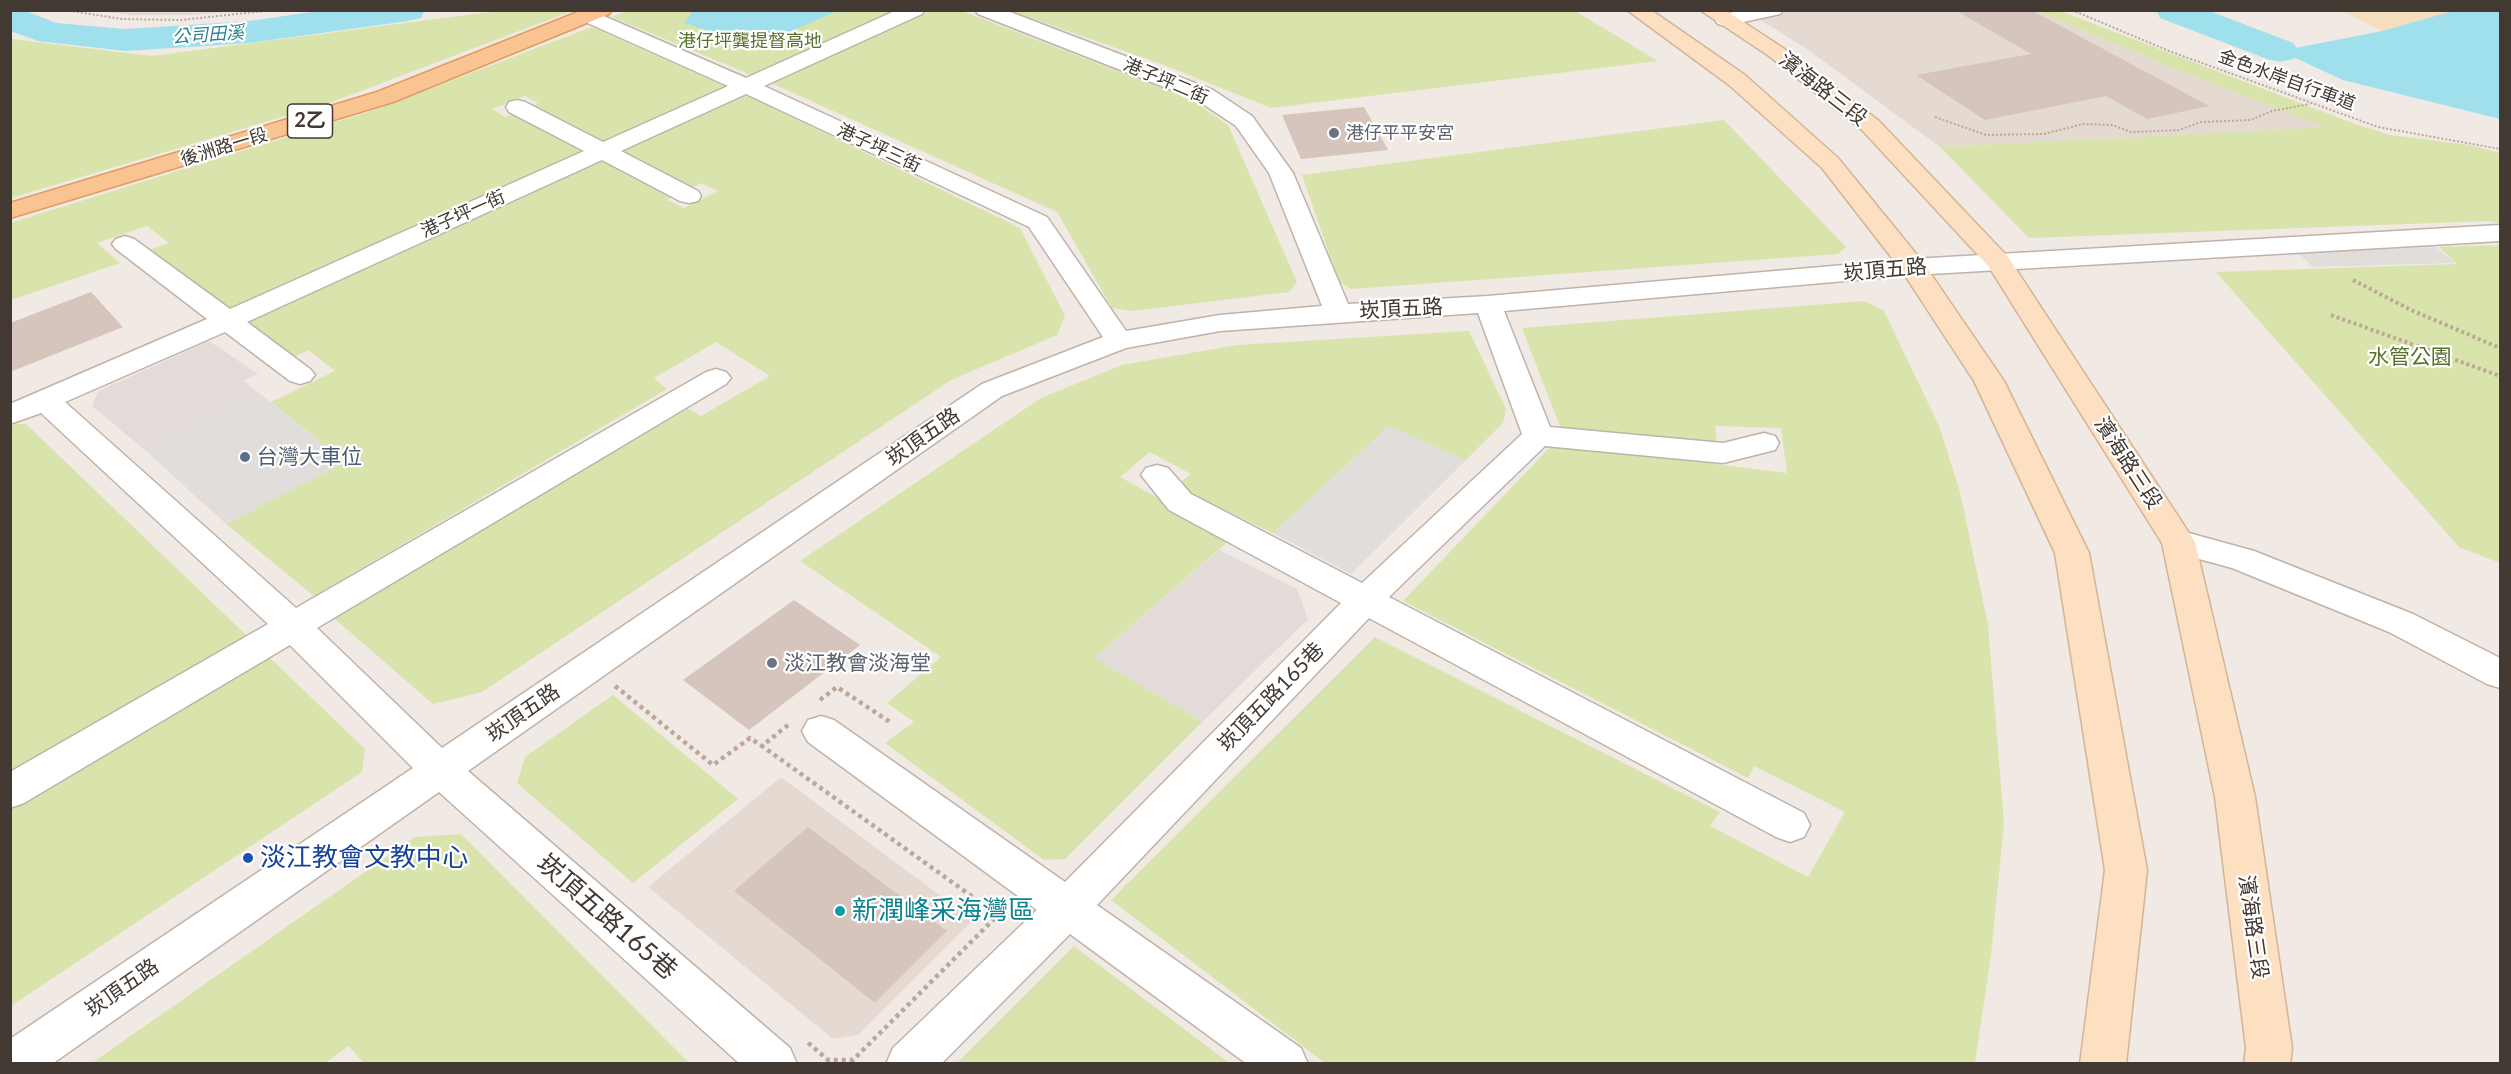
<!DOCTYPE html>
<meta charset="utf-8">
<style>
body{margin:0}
#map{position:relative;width:2511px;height:1074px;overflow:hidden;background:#f1e9e3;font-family:Lato,sans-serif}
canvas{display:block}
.frame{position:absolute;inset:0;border:12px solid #423933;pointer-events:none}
</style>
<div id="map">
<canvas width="2511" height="1074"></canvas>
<div class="frame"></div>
</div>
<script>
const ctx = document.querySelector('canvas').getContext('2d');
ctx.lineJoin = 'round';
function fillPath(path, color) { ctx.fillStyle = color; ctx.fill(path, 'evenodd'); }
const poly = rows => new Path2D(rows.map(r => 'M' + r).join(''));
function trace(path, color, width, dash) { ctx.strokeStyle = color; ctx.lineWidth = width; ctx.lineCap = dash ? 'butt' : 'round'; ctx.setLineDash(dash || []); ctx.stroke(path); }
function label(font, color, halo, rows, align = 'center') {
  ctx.font = font + ' Lato,"Noto Sans TC",sans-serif'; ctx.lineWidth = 4.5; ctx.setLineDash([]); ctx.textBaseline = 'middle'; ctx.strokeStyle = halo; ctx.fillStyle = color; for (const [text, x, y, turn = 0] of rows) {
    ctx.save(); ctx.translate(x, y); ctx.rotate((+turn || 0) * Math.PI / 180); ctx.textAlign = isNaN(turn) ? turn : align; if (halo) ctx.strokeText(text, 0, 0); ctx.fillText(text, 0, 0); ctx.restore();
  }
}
fillPath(poly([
 [97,11,246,11,192,15,132,15],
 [1746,11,2037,11,2180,71,2327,127,1940,147,1807,49],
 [781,777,973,920,858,1035,833,1039,648,887]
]), '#e5dad1');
fillPath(poly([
 [209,341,258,374,243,381,262,395,146,451,92,406,99,391],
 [1219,550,1297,589,1308,619,1202,722,1093,659]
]), '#e3dbd8');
fillPath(poly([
 [505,10,572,11,332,102,11,198,11,39,152,56],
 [629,10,893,11,751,75,612,17],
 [933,10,962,11,1192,100,1228,125,1297,282,1289,292,1132,311,1112,308,1057,212,771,83],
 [1011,11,1575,11,1658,61,1271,108,1164,65],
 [2037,11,2060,11,2355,124,2390,135,2469,145,2500,153,2500,223,2488,221,2029,238,1940,147,2325,127,2180,71],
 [592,27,726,87,602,142,532,106,538,103,525,96,492,109,505,117,514,113,585,151,229,312,149,250,169,243,147,226,97,243,120,263,11,300,10,223,371,111],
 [744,94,1020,228,1065,316,1057,335,951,380,482,692,433,704,329,614,688,409,701,416,770,376,716,342,654,378,667,389,314,596,226,524,345,462,271,402,335,371,308,350,293,358,245,321,603,160,673,196,667,200,684,208,718,191,701,183,692,188,621,151],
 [1724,120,1846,247,1838,254,1351,289,1339,282,1302,175],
 [2500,245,2500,563,2459,547,2216,272,2457,264,2439,247],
 [1864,301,1884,311,1939,426,1960,492,1988,625,2004,823,1991,955,1975,1063,1325,1063,1111,900,1375,637,1720,812,1710,826,1808,877,1845,812,1754,766,1748,778,1403,601,1553,444,1787,473,1781,428,1715,426,1717,443,1561,429,1522,328],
 [1469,331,1506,409,1503,423,1465,461,1389,426,1273,533,1175,487,1191,474,1150,452,1120,477,1232,538,1094,658,1202,722,1065,859,1044,860,885,743,914,722,887,703,941,657,800,561,1041,398,1122,365,1237,345],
 [16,424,26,424,365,749,362,772,11,1006,10,426],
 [613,695,738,799,633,883,517,783,525,757],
 [461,834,689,1063,364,1063,349,1046,325,1063,92,1063,415,837],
 [1074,946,1229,1063,957,1063]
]), '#d8e4ac');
fillPath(poly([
 [2343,11,2457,11,2382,31]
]), '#f5ddbe');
fillPath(poly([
 [2436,247,2455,263,2313,267,2296,251],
 [262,395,345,462,226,524,146,451],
 [1389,426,1465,461,1351,574,1273,533]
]), '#e1dddb');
fillPath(poly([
 [2457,10,2500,11,2500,119,2343,80,2280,51,2382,31],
 [693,11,693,10,837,11,785,34,738,40,684,23]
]), '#a0e0ed');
fillPath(poly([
 [10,10,23,10,56,23,125,29,249,21,326,10,425,10,421,18,408,21,249,43,125,51,38,41,10,31,10,10],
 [2156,10,2207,10,2293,43,2299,51,2293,59,2280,62,2267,59,2160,18,2156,10]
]), '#a0e0ed');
fillPath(poly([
 [1955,10,2031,10,2209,106,2147,119,2106,96,1985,120,1916,75,2031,54],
 [1364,107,1388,150,1301,159,1282,115],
 [91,292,123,327,10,372,10,323],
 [794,600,860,645,749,730,683,680],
 [808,827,947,931,875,1003,734,891]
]), '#d5c5bc');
const street = poly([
 [590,10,746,78,897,10,925,10,922,14,764,86,1047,217,1126,331,1220,315,1322,306,1269,173,1236,126,1197,100,978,14,975,10,1005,10,1213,90,1252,116,1293,173,1348,304,1488,296,1913,259,2500,225,2500,241,1913,275,1504,311,1550,427,1723,443,1764,433,1775,436,1779,443,1775,450,1723,463,1545,446,1389,597,1804,813,1810,825,1804,837,1790,842,1776,837,1369,618,1097,905,1301,1048,1308,1064,1247,1064,1070,934,941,1064,886,1064,893,1048,1037,910,808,742,802,731,808,720,821,716,834,720,1065,882,1341,603,1169,510,1141,475,1146,468,1157,465,1168,468,1191,494,1362,583,1522,434,1478,313,1220,331,1126,348,1002,396,468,771,790,1048,797,1064,740,1064,439,792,52,1064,10,1064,10,1039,413,768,290,645,24,803,10,808,10,772,268,624,41,413,10,424,10,404,207,319,116,249,112,244,116,239,125,236,134,239,230,309,584,151,509,112,506,107,509,102,517,100,525,102,603,142,728,86,581,20,578,16,581,12,590,10],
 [746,94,1029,227,1103,337,982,384,442,748,317,628,726,384,731,378,726,372,716,369,706,372,296,608,65,402,225,332,290,381,300,384,310,381,315,375,310,369,247,322,602,160,680,201,689,203,698,201,701,196,698,191,621,151,746,94],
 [1741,10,1783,10,1780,14,1725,26,1718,24,1715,20,1718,16,1741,10],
 [2178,530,2254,551,2413,614,2500,658,2500,688,2487,684,2389,632,2232,568,2166,550,2161,542,2166,534,2178,530]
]);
const secondary = poly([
 [1627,10,1651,10,1745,75,1838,158,1922,261,2004,381,2089,553,2147,870,2126,1064,2080,1064,2105,870,2055,553,1974,381,1902,271,1822,168,1729,85,1627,10],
 [1700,10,1725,10,1783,48,1878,120,2008,257,2195,542,2255,797,2292,1048,2290,1064,2244,1064,2246,1048,2215,797,2162,543,1989,267,1862,130,1769,56,1700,10]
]);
const primary = poly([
 [583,10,612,10,609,14,393,102,10,218,10,203,377,92,583,10]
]);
trace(street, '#bfb2a9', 3);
trace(secondary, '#d3b496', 3);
trace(primary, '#df9c63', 3);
trace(poly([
 [65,10,122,19,181,20,273,10],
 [2072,10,2169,51,2378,127,2500,149],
 [1935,117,1986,135,2044,134,2083,124,2112,125,2131,132,2179,130,2201,122,2251,120,2272,111,2310,104]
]), '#bda798', 2, [2, 2]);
trace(poly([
 [2353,280,2411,310,2500,348],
 [2331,315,2500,376]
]), '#bda798', 4, [3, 3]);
trace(poly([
 [615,686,713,765,750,738,762,746],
 [820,700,837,687,890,722],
 [788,725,762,746,998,915,853,1060,828,1060,806,1041]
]), '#bda798', 4.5, [4, 4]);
fillPath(street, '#fff');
fillPath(secondary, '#fce0c1');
fillPath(primary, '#fac492');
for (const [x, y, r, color] of [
 [1334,133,6,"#6b7280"],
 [245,457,6,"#5c6f8a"],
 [772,663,6,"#6b7280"],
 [248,858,6,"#1a4fb4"],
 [840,911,6,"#0f9aa8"]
]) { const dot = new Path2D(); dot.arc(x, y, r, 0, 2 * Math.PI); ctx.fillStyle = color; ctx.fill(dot); trace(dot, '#fff', 2); }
label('italic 18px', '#2c8092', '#fff', [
 ["公司田溪",208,35,-4]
]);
label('18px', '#56712a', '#fff', [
 ["港仔坪龔提督高地",750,41]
]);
label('18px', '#423933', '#fff', [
 ["金色水岸自行車道",2287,80,20],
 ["港子坪二街",1166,81,23],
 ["後洲路一段",224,147,-17],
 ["港子坪三街",879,148,25],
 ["港子坪一街",463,214,-24]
]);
label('18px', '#5b616d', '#fff', [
 ["港仔平平安宮",1346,133]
], 'left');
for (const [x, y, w] of [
 [310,121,45]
]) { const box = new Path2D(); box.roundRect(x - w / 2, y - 17, w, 34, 4.5); ctx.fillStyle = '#fff'; ctx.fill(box); trace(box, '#423933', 1.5); }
label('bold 20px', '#423933', null, [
 ["2乙",310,121]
]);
label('21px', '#423933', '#fff', [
 ["濱海路三段",1823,89,38],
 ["崁頂五路",1885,270,-5],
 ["崁頂五路",1401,309,-3],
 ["崁頂五路",923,437,-35],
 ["濱海路三段",2128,463,57],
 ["崁頂五路165巷",1271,697,-46],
 ["崁頂五路",523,713,-35],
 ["濱海路三段",2253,927,82],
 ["崁頂五路",122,988,-35]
]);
label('21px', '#56712a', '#fff', [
 ["水管公園",2410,357]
]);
label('21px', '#4e5e75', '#fff', [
 ["台灣大車位",257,457]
], 'left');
label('21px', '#5b616d', '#fff', [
 ["淡江教會淡海堂",784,663]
], 'left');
label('26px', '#164399', '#fff', [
 ["淡江教會文教中心",260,858]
], 'left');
label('26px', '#0d838f', '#fff', [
 ["新潤峰采海灣區",852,911]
], 'left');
label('26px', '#423933', '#fff', [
 ["崁頂五路165巷",607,917,41]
]);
</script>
